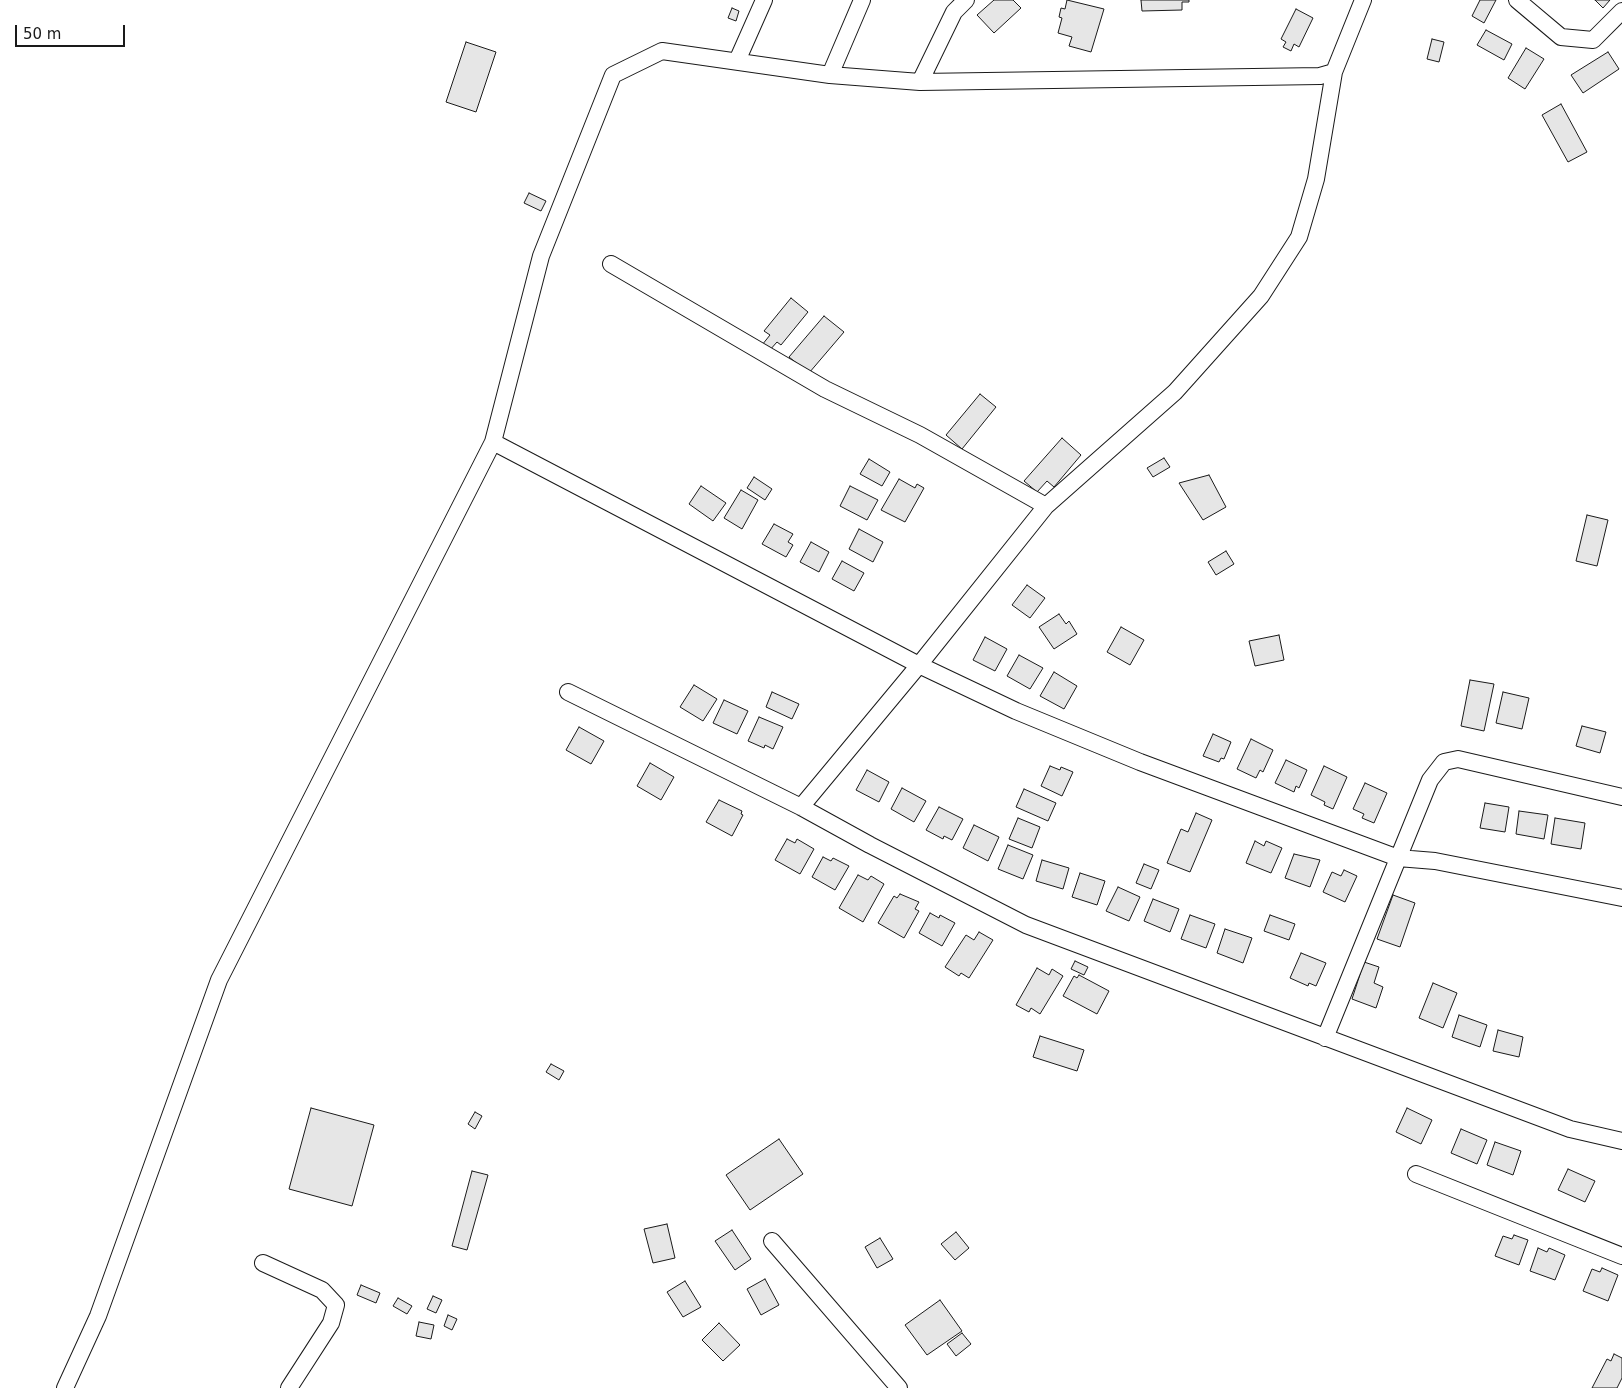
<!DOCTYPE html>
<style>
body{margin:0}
#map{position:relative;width:1622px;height:1388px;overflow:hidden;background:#fff;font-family:"DejaVu Sans",sans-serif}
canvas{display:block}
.scale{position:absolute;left:15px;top:25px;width:110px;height:22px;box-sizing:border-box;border:2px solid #1a1a1a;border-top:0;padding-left:6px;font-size:15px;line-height:18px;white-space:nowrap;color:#1a1a1a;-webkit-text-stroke:4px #fff;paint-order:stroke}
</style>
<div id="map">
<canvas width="1622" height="1388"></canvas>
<div class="scale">50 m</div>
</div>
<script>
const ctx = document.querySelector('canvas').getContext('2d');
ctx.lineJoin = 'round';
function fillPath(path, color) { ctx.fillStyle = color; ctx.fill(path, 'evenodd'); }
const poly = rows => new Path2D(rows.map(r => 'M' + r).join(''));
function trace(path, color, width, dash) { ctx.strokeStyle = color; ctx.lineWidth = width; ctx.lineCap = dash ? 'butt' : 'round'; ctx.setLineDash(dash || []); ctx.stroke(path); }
const building = poly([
 [994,0,1013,0,1021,8,994,33,977,15,994,0],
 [1067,0,1104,9,1091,52,1069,46,1072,37,1058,33,1062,18,1059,17,1061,8,1065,9,1067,0],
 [1141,0,1189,0,1189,2,1182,2,1182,10,1142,11,1141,0],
 [1480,0,1496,0,1484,23,1472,16,1480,0],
 [1595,0,1610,0,1603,8,1595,0],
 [732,8,739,11,736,21,728,18,732,8],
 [1296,9,1313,18,1299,47,1294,44,1291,51,1283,47,1286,42,1281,39,1296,9],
 [1486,30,1512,44,1504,60,1477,45,1486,30],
 [1432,39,1444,42,1439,62,1427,59,1432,39],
 [466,42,496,52,476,112,446,102,466,42],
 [1526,48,1544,59,1525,89,1508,78,1526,48],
 [1608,52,1619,69,1583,93,1571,75,1608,52],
 [1561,104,1587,152,1568,162,1542,115,1561,104],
 [529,193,546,201,541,211,524,203,529,193],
 [791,298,808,312,781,345,777,342,769,351,762,345,770,335,764,331,791,298],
 [824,316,844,332,809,373,789,357,824,316],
 [980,394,996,407,962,449,946,435,980,394],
 [1062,438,1081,455,1054,487,1047,481,1037,492,1024,481,1062,438],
 [1164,458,1170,467,1153,477,1147,468,1164,458],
 [869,459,890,472,882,486,860,474,869,459],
 [1209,475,1226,507,1203,520,1179,483,1209,475],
 [754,477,772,489,765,500,747,488,754,477],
 [899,479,915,488,917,484,924,488,905,522,881,510,899,479],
 [701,486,726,503,713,521,689,504,701,486],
 [850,486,878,500,867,520,840,506,850,486],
 [741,490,758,500,742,529,724,518,741,490],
 [1587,515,1608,520,1597,566,1576,561,1587,515],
 [774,524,793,534,788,542,793,545,786,557,762,544,774,524],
 [859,529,883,542,873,562,849,549,859,529],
 [811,542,829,552,819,572,800,562,811,542],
 [1226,551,1234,564,1216,575,1208,562,1226,551],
 [842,561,864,573,854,591,832,579,842,561],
 [1027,585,1045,598,1030,618,1012,605,1027,585],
 [1059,614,1066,624,1069,621,1077,634,1054,649,1039,627,1059,614],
 [1121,627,1144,640,1130,665,1107,652,1121,627],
 [1279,635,1284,660,1255,666,1249,641,1279,635],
 [985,637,1007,649,995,671,973,660,985,637],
 [1019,655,1043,668,1030,689,1007,676,1019,655],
 [1054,672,1077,686,1064,709,1040,696,1054,672],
 [1470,680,1494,684,1484,731,1461,726,1470,680],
 [694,685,717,699,703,721,680,707,694,685],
 [772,692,799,704,792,719,766,707,772,692],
 [1503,692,1529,698,1522,729,1496,723,1503,692],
 [724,700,748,711,737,734,713,723,724,700],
 [759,717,783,727,773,749,765,745,764,748,748,741,759,717],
 [1582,726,1606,732,1600,753,1576,746,1582,726],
 [579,727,604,741,591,764,566,750,579,727],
 [1213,734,1231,742,1224,759,1221,758,1219,762,1203,756,1213,734],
 [1251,739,1273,750,1263,772,1260,770,1256,778,1237,769,1251,739],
 [1286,760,1307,770,1299,788,1296,786,1294,792,1275,783,1286,760],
 [650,763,674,777,661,800,637,786,650,763],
 [1050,766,1060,770,1061,767,1073,772,1062,796,1041,786,1050,766],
 [1324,766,1347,777,1333,809,1324,805,1325,802,1311,795,1324,766],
 [867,770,889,782,879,802,856,790,867,770],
 [1365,783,1387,793,1374,823,1362,818,1364,814,1353,809,1365,783],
 [902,788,926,801,914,822,891,809,902,788],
 [1024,789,1056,803,1048,821,1016,807,1024,789],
 [719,800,742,811,741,814,743,815,732,836,706,822,719,800],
 [1485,803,1509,807,1505,832,1480,828,1485,803],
 [939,807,963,819,952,840,944,836,943,839,926,830,939,807],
 [1519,811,1548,815,1544,839,1516,834,1519,811],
 [1196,813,1212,820,1190,872,1167,863,1181,829,1188,832,1196,813],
 [1018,818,1040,827,1032,848,1009,839,1018,818],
 [1555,818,1585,823,1581,849,1551,844,1555,818],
 [974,825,999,837,988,861,963,848,974,825],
 [787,839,795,843,797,839,814,849,800,874,775,860,787,839],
 [1255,841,1264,846,1266,841,1282,848,1271,873,1246,863,1255,841],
 [1008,845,1033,855,1023,879,998,869,1008,845],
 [1294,854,1320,860,1310,887,1285,878,1294,854],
 [823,857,831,861,833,858,849,866,835,890,812,877,823,857],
 [1042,860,1069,868,1063,889,1036,881,1042,860],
 [1144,864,1159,870,1151,889,1136,883,1144,864],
 [1344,870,1357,876,1345,902,1323,892,1332,872,1341,876,1344,870],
 [1080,873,1105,881,1097,905,1072,897,1080,873],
 [858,875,868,880,871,876,884,884,863,922,839,908,858,875],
 [1118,887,1140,897,1129,921,1106,911,1118,887],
 [900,894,919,902,915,909,919,911,904,938,878,923,894,896,897,898,900,894],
 [1393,895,1415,903,1400,947,1377,939,1393,895],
 [1153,899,1179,909,1170,932,1144,921,1153,899],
 [930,913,939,918,940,915,955,923,942,946,919,933,930,913],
 [1190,915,1215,924,1206,948,1181,939,1190,915],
 [1270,915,1295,924,1289,940,1264,931,1270,915],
 [1225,929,1252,938,1243,963,1217,953,1225,929],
 [979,932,993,940,969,978,961,973,959,976,945,967,966,935,974,940,979,932],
 [1301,953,1326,963,1316,986,1309,983,1308,986,1290,978,1301,953],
 [1075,961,1088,967,1084,975,1071,969,1075,961],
 [1364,962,1379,967,1374,983,1383,987,1376,1008,1352,999,1364,962],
 [1037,968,1049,975,1052,969,1063,976,1040,1014,1031,1008,1029,1012,1016,1005,1037,968],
 [1079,975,1109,991,1097,1014,1063,996,1074,976,1077,978,1079,975],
 [1433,983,1457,993,1443,1028,1419,1018,1433,983],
 [1459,1015,1487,1025,1480,1047,1452,1037,1459,1015],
 [1498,1030,1523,1037,1519,1057,1493,1051,1498,1030],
 [1040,1036,1084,1050,1077,1071,1033,1057,1040,1036],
 [551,1064,564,1071,559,1080,546,1072,551,1064],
 [311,1108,374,1125,352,1206,289,1189,311,1108],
 [1407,1108,1432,1120,1421,1144,1396,1132,1407,1108],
 [475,1112,482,1116,475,1129,468,1124,475,1112],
 [1461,1129,1487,1140,1477,1164,1451,1153,1461,1129],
 [779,1139,803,1174,750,1210,726,1175,779,1139],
 [1495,1142,1521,1151,1513,1175,1487,1165,1495,1142],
 [1568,1169,1595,1181,1585,1202,1558,1190,1568,1169],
 [472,1171,488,1175,467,1250,452,1246,472,1171],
 [667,1224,675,1258,653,1263,644,1229,667,1224],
 [732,1230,751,1259,735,1270,715,1241,732,1230],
 [956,1232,969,1248,955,1260,941,1244,956,1232],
 [1514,1235,1528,1240,1519,1265,1495,1256,1503,1236,1512,1239,1514,1235],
 [880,1238,893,1259,877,1268,865,1247,880,1238],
 [1538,1248,1547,1252,1549,1248,1565,1255,1555,1280,1530,1271,1538,1248],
 [1602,1268,1618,1275,1608,1301,1583,1291,1592,1269,1600,1272,1602,1268],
 [765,1279,779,1305,761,1315,747,1289,765,1279],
 [685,1281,701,1307,683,1317,667,1292,685,1281],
 [361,1285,380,1293,376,1303,357,1295,361,1285],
 [433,1296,442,1300,436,1313,427,1309,433,1296],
 [398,1298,412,1306,407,1314,393,1306,398,1298],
 [940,1300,962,1331,927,1355,905,1325,940,1300],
 [448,1315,457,1319,452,1330,444,1326,448,1315],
 [419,1322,434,1325,431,1339,416,1336,419,1322],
 [719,1323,740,1345,723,1361,702,1340,719,1323],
 [962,1333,971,1344,956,1356,947,1344,962,1333],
 [1614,1354,1622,1358,1622,1378,1617,1388,1592,1388,1607,1359,1611,1361,1614,1354]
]);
fillPath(building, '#e6e6e6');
trace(building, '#1a1a1a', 1);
const minor = poly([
 [1517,0,1561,37,1593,40,1622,11],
 [737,61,764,0],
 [830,75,862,0],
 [920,82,954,12,966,0],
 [611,264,825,389,920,435,1046,506],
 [493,442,919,665,1016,711,1140,762,1398,858,1435,861,1622,898],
 [568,692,801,807,870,845,1026,925,1570,1129,1622,1141],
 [801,807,919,665,1046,506,1175,392,1261,296,1299,237,1316,179,1334,72],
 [1325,1038,1430,780,1444,762,1458,759,1622,797],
 [1416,1174,1622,1256],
 [772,1241,899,1388],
 [263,1263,322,1290,336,1305,331,1323,289,1388],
 [65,1388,98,1316,219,980,493,442,541,256,613,75,662,51,830,75,920,82,1320,76,1334,72,1363,0]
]);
trace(minor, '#1a1a1a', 18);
trace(minor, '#fff', 16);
</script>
